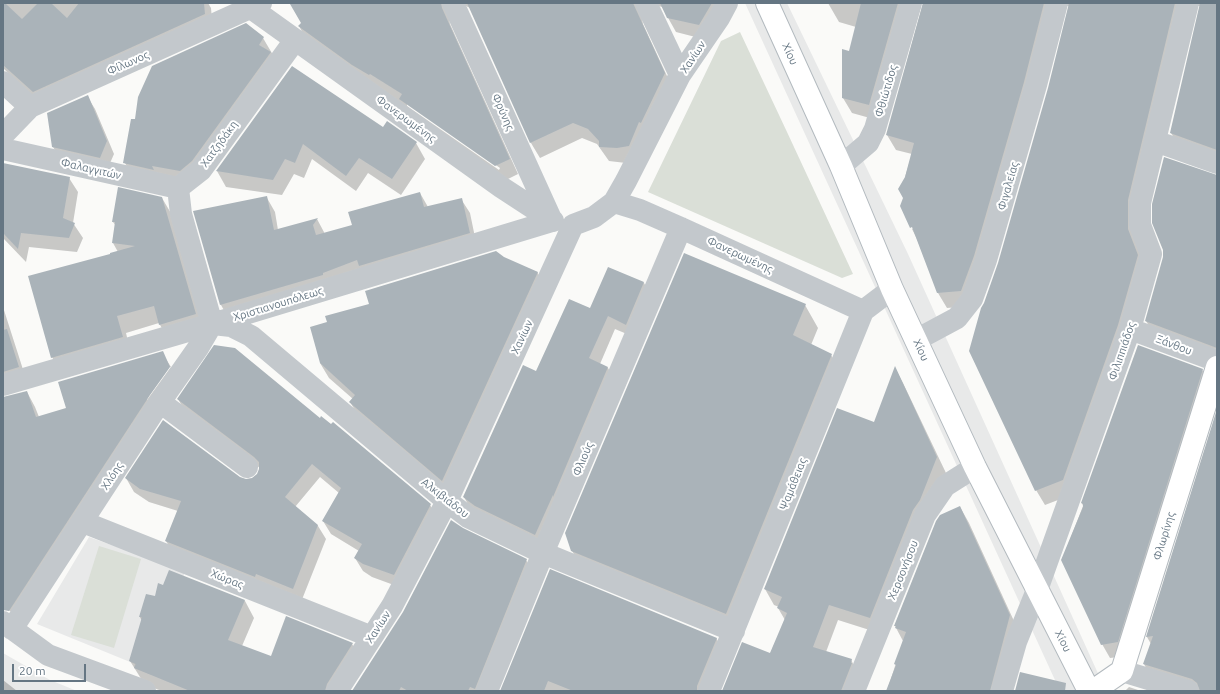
<!DOCTYPE html>
<meta charset="utf-8">
<style>
body{margin:0}
#map{position:relative;width:1220px;height:694px;overflow:hidden;background:#fafaf8;font-family:Ubuntu,sans-serif}
canvas{display:block}
.frame{position:absolute;inset:0;border:4px solid #657683;pointer-events:none}
.scale{position:absolute;left:12px;top:664px;width:74px;height:18px;box-sizing:border-box;border:2px solid #657683;border-top:0;padding-left:5px;font-size:12px;line-height:14px;white-space:nowrap;color:#657683;-webkit-text-stroke:3px #fff;paint-order:stroke}
</style>
<div id="map">
<canvas width="1220" height="694"></canvas>
<div class="frame"></div>
<div class="scale">20 m</div>
</div>
<script>
const ctx = document.querySelector('canvas').getContext('2d');
ctx.lineJoin = 'round';
function fillPath(path, color) { ctx.fillStyle = color; ctx.fill(path, 'evenodd'); }
const poly = rows => new Path2D(rows.map(r => 'M' + r).join(''));
function trace(path, color, width, dash) { ctx.strokeStyle = color; ctx.lineWidth = width; ctx.lineCap = dash ? 'butt' : 'round'; ctx.setLineDash(dash || []); ctx.stroke(path); }
function label(font, color, halo, rows, align = 'center') {
  ctx.font = font + ' Ubuntu,sans-serif'; ctx.lineWidth = 4; ctx.setLineDash([]); ctx.textBaseline = 'middle'; ctx.strokeStyle = halo; ctx.fillStyle = color; for (const [text, x, y, turn = 0] of rows) {
    ctx.save(); ctx.translate(x, y); ctx.rotate((+turn || 0) * Math.PI / 180); ctx.textAlign = isNaN(turn) ? turn : align; if (halo) ctx.strokeText(text, 0, 0); ctx.fillText(text, 0, 0); ctx.restore();
  }
}
fillPath(poly([
 [745,3,787,3,908,254,1106,691,1060,691],
 [89,537,185,571,156,672,152,675,134,668,135,664,37,624],
 [3,653,50,680,77,691,3,691]
]), '#e8e9e9');
fillPath(poly([
 [740,32,787,132,853,274,842,278,648,192,721,41],
 [99,546,141,559,114,648,71,635]
]), '#dadfd7');
fillPath(poly([
 [3,3,208,3,211,8,213,30,43,107,3,68],
 [298,3,729,3,707,40,676,32,662,7,656,5,642,18,643,24,673,89,626,163,609,161,597,144,582,138,540,158,531,143,470,8,464,5,449,17,450,24,518,174,504,181,307,41,299,26,302,23,297,14],
 [407,103,500,168,499,170,407,106],
 [828,3,919,3,877,120,852,113,843,98,850,52,856,27,839,22],
 [923,3,1217,3,1217,161,1180,148,1171,133,1200,6,1193,6,1136,216,1146,271,1071,495,1045,505,1036,490,985,304,999,264,1049,89,1069,6,1063,6,970,306,947,308,938,293,917,239,912,229,917,226,904,198,905,177,912,154,896,150,887,135],
 [263,38,273,55,202,179,134,180,125,163,135,121],
 [292,67,383,129,416,143,425,159,401,195,368,173,356,191,312,159,304,178,294,174,282,195,226,187,217,171],
 [87,96,95,109,114,154,107,170,61,160,53,147],
 [3,164,69,178,78,192,73,223,83,238,77,252,29,247,26,262,3,238],
 [1217,176,1217,349,1188,348,1155,336,1146,321],
 [420,193,428,207,461,199,470,213,477,247,229,319,221,305,195,212,267,198,275,212,278,230,317,219,325,234,353,226],
 [162,198,172,215,205,331,169,341,159,323,126,333,131,354,62,374,52,357,110,255,118,252,113,243,116,226,113,222],
 [503,258,537,272,546,287,451,495,359,417,350,402,353,399,329,378,320,363,328,323,370,305],
 [609,268,644,283,651,296,634,337,615,329,600,364,608,368,615,381,543,548,471,510,464,497,537,372,590,310],
 [805,305,818,328,811,345,831,355,845,378,739,637,586,574,572,551],
 [3,307,27,382,3,390],
 [162,353,171,367,168,367,146,399,147,400,171,367,177,382,21,619,3,606,3,398,27,392,35,407,39,417,67,409],
 [895,368,903,383,946,473,879,633,838,620,826,652,851,660,860,676,856,691,724,691,770,654,785,620,778,608,779,607,774,605,765,589,874,424],
 [1203,370,1211,384,1126,656,1110,658,1102,644,1062,560,1083,506,1082,503],
 [178,399,320,419,430,505,438,518,402,588,372,577,363,571,355,558,359,551,331,534,323,521,339,493,320,477,295,507,318,526,326,539,301,602,174,555,166,541,178,511,149,502,134,492,126,478,239,478,245,480,252,480,258,475,260,468,186,413],
 [1217,412,1217,691,1194,691,1152,679,1144,664,1151,644,1147,637],
 [960,507,969,523,1019,632,1002,691,887,691,903,641,895,626],
 [462,529,526,560,536,576,489,691,353,691],
 [156,597,245,601,254,618,242,646,271,657,352,644,362,660,342,691,162,691,145,685,130,661,142,621,140,617],
 [716,638,726,654,711,691,502,691],
 [3,680,17,691,3,691],
 [1129,687,1141,691,1125,691]
]), '#0003');
fillPath(poly([
 [3,3,5,3,22,19,38,3,51,3,67,18,79,3,204,3,205,14,33,92,3,65],
 [308,3,441,3,442,8,510,159,495,166,399,99,402,94,370,74,369,75,352,65,298,26,301,23,290,4],
 [467,3,633,3,665,73,641,123,639,122,629,146,617,148,599,147,599,141,588,129,573,123,530,143],
 [660,3,712,3,699,25,667,18],
 [861,3,898,3,869,105,842,98,842,49,849,51],
 [923,3,1044,3,1024,82,974,256,961,291,937,293,912,227,910,228,900,206,903,198,898,189,905,177,914,143,886,135],
 [1069,3,1175,3,1128,200,1128,229,1138,255,1118,325,1063,480,1035,491,969,351,981,308,984,303,998,263,1048,88],
 [1200,3,1217,3,1217,150,1170,133],
 [246,23,264,37,259,45,271,52,192,161,180,171,152,166,154,170,123,163,131,119,135,119,138,97,152,66],
 [292,66,383,127,387,121,417,142,392,179,359,158,346,176,303,144,295,163,285,159,273,180,216,171],
 [88,95,107,141,100,158,52,147,47,113],
 [1164,157,1217,175,1217,348,1145,321,1163,257,1163,250,1152,223,1152,204],
 [3,163,70,177,63,218,75,223,69,238,21,233,18,249,3,233],
 [118,187,162,197,196,314,159,325,154,306,117,316,123,337,51,358,28,276,110,254,110,253,135,246,112,243,115,222,112,222],
 [420,192,424,207,462,198,470,233,359,266,357,260,323,273,323,275,220,305,193,211,267,196,274,230,318,218,313,225,316,235,352,225,348,212],
 [496,251,504,257,538,272,442,481,349,402,355,395,320,363,310,327,327,322,325,316,369,304,365,291],
 [684,253,806,304,793,335,832,354,726,614,571,551,565,533],
 [608,267,644,282,626,325,608,316,589,358,608,367,553,497,553,495,535,535,475,506,463,497,523,365,536,371,569,299,590,308],
 [7,329,19,367,3,372,3,330],
 [214,345,235,348,320,418,321,416,331,424,333,422,431,504,394,575,363,564,354,558,362,544,322,521,341,488,312,464,285,497,318,525,293,589,256,574,255,577,165,541,181,501,140,489,125,478,163,420,240,477,246,479,252,478,257,474,259,469,259,462,254,457,177,399],
 [1138,345,1203,369,1118,642,1101,645,1061,560,1083,507,1083,504,1081,503],
 [163,351,170,367,150,395,9,611,3,610,3,397,27,391,36,417,66,408,58,382],
 [895,366,937,457,920,500,913,510,870,618,829,605,813,647,852,659,851,663,852,663,841,691,722,691,742,642,770,653,787,613,777,608,782,597,764,589,837,408,874,422],
 [1217,409,1217,691,1200,691,1197,683,1192,679,1143,664,1153,636,1146,637],
 [960,506,1010,615,990,691,886,691,896,665,894,664,906,632,895,628,896,626,894,626,936,521,940,515],
 [451,520,463,528,527,559,475,689,470,687,468,691,408,691,401,687,399,691,352,691,403,612],
 [550,569,717,638,697,686,697,691,573,691,548,681,544,691,500,691],
 [169,570,245,600,228,640,271,656,286,616,353,643,327,684,325,691,190,691,134,668,136,664,129,661,142,617,139,617,146,594,155,596,158,583,163,585],
 [1020,672,1066,683,1065,691,1015,691]
]), '#aab3b9');
const secondary = poly([
 [767,3,841,166,892,289,975,467,1089,691],
 [1093,691,1122,671,1217,367]
]);
trace(secondary, '#b3babf', 24);
trace(poly([
 [244,3,501,187,553,221],
 [646,3,680,75],
 [3,82,30,107],
 [3,135,30,107,261,3],
 [1155,141,1217,163],
 [3,149,178,188],
 [841,166,868,143,875,129,911,3],
 [614,202,640,210,681,228,863,311],
 [212,324,181,214,178,188,201,170,295,40],
 [213,324,231,326,251,336,447,501,468,517,543,553,734,631],
 [1130,329,1217,361],
 [916,340,957,318,972,299,986,260,1036,85,1057,3],
 [3,385,212,324,552,221,453,3],
 [160,402,247,467],
 [83,522,372,637],
 [3,622,48,655,145,691],
 [12,629,160,402,198,348,212,324],
 [1122,671,1188,691],
 [337,691,392,606,447,501,573,225,594,217,614,202,626,181,680,75,719,18,727,3],
 [487,691,543,553,681,228],
 [709,691,863,311,892,289],
 [854,691,925,515,945,486,975,467],
 [1002,691,1016,642,1037,590,1130,329,1151,254,1140,225,1140,203,1188,3]
]), '#c3c8cc', 22);
trace(secondary, '#fff', 22);
label('11px', '#657683', '#fff', [
 ["Χίου",790,54,66],
 ["Χανίων",693,57,-56],
 ["Φίλωνος",128,63,-24],
 ["Φθιώτιδος",886,91,-74],
 ["Φρύνης",503,112,66],
 ["Φανερωμένης",406,119,36],
 ["Χατζηδάκη",219,144,-54],
 ["Φαλαγγιτών",91,169,13],
 ["Φιγαλείας",1008,186,-74],
 ["Φανερωμένης",740,255,25],
 ["Χριστιανουπόλεως",278,304,-17],
 ["Χανίων",522,337,-65],
 ["Ξάνθου",1174,345,21],
 ["Χίου",921,350,65],
 ["Φιλιππιάδος",1122,351,-71],
 ["Φλιούς",583,459,-67],
 ["Χλόης",112,476,-57],
 ["Ψαμάθειας",793,484,-68],
 ["Αλκιβιάδου",445,498,38],
 ["Φλωρίνης",1164,536,-73],
 ["Χερσονήσου",903,570,-68],
 ["Χώρας",227,579,22],
 ["Χανίων",378,627,-57],
 ["Χίου",1063,641,63]
]);
</script>
